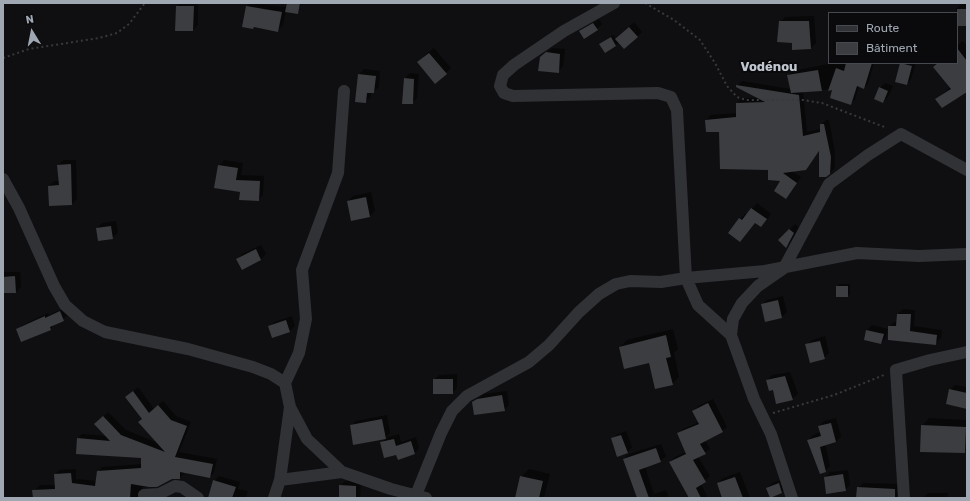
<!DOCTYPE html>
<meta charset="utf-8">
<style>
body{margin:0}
#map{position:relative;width:970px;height:501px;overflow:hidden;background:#0f0f11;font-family:Rubik,sans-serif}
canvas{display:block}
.frame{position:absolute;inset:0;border:4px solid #9fa7b3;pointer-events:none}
.legend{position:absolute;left:828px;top:12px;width:130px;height:52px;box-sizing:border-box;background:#0a0a0c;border:1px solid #46494f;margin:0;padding:5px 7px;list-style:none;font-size:12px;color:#9fa7b3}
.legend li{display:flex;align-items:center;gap:8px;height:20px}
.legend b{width:20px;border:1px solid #46494f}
.north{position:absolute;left:12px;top:12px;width:40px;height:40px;-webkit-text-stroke:3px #0a0a0c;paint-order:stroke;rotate:350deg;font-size:11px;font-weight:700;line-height:16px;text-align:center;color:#9fa7b3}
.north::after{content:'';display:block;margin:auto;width:14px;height:18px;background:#9fa7b3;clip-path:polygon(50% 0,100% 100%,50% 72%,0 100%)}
</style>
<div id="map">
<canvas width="970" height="501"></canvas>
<div class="frame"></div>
<ul class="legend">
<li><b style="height:5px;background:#303236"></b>Route</li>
<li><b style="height:11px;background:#3b3d41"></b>Bâtiment</li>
</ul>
<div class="north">N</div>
</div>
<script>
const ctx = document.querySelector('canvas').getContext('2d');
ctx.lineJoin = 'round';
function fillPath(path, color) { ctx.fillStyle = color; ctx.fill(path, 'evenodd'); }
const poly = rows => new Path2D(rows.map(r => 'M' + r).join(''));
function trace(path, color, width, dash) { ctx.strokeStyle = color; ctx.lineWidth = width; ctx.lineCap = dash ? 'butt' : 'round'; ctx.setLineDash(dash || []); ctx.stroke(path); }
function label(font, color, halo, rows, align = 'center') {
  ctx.font = font + ' Rubik,sans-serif'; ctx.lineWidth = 4; ctx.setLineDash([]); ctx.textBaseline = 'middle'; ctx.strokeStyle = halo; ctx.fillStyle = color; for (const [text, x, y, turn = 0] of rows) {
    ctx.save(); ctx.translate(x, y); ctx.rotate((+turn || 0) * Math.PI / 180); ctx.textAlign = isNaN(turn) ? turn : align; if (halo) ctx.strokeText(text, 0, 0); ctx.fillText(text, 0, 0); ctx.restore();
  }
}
fillPath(poly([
 [180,3,198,3,198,25,193,30,176,30,177,6],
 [250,3,287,7,288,3,301,3,298,13,286,11,283,25,278,30,255,26,253,28,247,6],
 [961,4,967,4,967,25,957,25,956,9],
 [814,16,816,43,811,48,793,42,780,22,785,17],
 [599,19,602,24,597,29,580,31],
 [634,22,642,32,637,37,621,34],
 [613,35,618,43,615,46,600,44],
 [963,41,967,46,967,90,937,99,951,87,938,63,957,63,957,45],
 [434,48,451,68,446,73,423,57],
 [552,48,565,49,563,66,558,72,541,57],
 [834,63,874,63,868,84,864,88,859,86,855,99,851,104,834,89,803,91,807,132,821,129,821,125,826,120,829,120,835,152,835,168,830,173,820,150,806,169,792,171,801,177,786,198,782,180,706,120,711,115,737,113,737,103,742,98,759,98,737,86,742,81,791,89,788,76,792,71],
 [901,63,916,63,911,79,907,84,896,81],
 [364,69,380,71,379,87,373,92,371,92,371,97,365,102,359,74],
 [410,73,419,74,417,98,412,103,405,78],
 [885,83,893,86,888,97,883,102,880,88],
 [63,160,76,160,77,199,72,204,49,186,54,181,59,181,58,166],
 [224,160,243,163,241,175,264,176,263,195,258,200,241,191,219,166],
 [371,192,375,211,370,216,348,201,353,196],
 [757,203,771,214,766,221,756,222,740,241,740,219,745,214,747,215],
 [116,221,118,233,112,238,97,228,102,223],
 [795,224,799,228,791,241,786,246,780,240],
 [261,245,266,254,261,259,237,260,242,254],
 [3,272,20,272,21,287,16,292,3,292],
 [839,284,850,284,850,294,848,296,837,296,837,286],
 [783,296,787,312,782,317,766,320,762,305,767,300],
 [64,308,67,316,54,324,51,329,18,330,21,326,48,313,49,315],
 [903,309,915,310,914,326,942,330,941,338,935,344,889,327,894,322,897,322,898,314],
 [292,316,295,326,290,331,273,337,269,327,274,322],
 [872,325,888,329,886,338,881,343,865,339,867,330],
 [673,329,678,349,674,353,679,377,672,384,650,361,620,347,627,340],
 [825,336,829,353,824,358,806,345,812,340],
 [790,372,798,394,792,399,767,381,772,375],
 [457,374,457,388,452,393,434,380,439,375],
 [955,385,967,387,967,408,950,390],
 [138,387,154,409,163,401,176,416,191,422,179,452,217,459,214,472,210,477,185,472,180,478,172,478,157,486,142,487,142,494,149,498,21,498,35,497,35,490,40,485,55,485,55,475,59,470,76,469,76,479,97,481,98,472,102,467,142,464,142,457,78,438,82,434,107,436,96,424,108,412,126,430,158,443,127,397],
 [507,391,509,405,504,410,473,402,483,394],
 [713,399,727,427,722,431,705,440,710,449,698,457,710,476,701,484,707,496,705,498,691,498,670,462,675,457,686,452,678,433,683,429,699,422,694,411,698,406],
 [387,415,390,433,385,438,399,434,401,442,416,437,419,448,414,454,397,453,381,443,386,438,354,444,351,426,356,421],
 [836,418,841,436,836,442,825,444,830,466,825,471,808,440,813,435,821,432,819,426,824,421],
 [929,418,967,420,967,451,921,451,922,426],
 [626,431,632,447,627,453,612,439,618,434],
 [661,444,666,456,660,461,645,467,654,494,666,490,669,498,636,498,636,493,624,459,629,454],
 [529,469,550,474,544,498,516,498,521,477],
 [848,470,850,485,845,490,825,477,830,472],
 [740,472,750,498,723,498,718,483,723,478],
 [219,476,240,482,238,489,248,491,246,498,210,498,214,481],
 [784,479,787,487,782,492,771,496,767,488,772,483],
 [345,481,361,481,360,498,340,498,340,486],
 [863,483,900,484,900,498,857,498,858,488],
 [928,493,948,493,947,498,923,498]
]), '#0007');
fillPath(poly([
 [287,3,300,3,298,14,285,12],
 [176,6,194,6,193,31,175,31],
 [246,6,282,12,278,32,254,27,253,29,242,27],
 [957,9,967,9,967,26,957,26],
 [779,21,809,21,811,49,792,50,792,43,777,42],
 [593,23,598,30,584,39,579,31],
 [629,27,638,37,624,49,615,39],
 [611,37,616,46,605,53,599,44],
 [957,48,967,61,967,92,942,108,935,99,951,89,933,67,938,63,957,63],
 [546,52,560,54,559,73,538,71,540,57],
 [429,53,447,74,435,84,417,62],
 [846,63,872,63,864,89,857,86,851,105,830,98,832,90,828,91,836,68,844,71],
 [900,63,912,66,907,85,895,82],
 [818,70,822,91,791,93,787,75],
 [358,74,376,76,374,93,367,93,366,103,355,102],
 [404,78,414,79,413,104,402,104],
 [736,85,799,95,803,136,820,132,820,124,824,124,831,157,830,174,826,177,819,177,819,151,806,170,783,173,797,183,786,199,774,191,780,181,768,180,768,170,720,169,719,132,706,132,705,120,736,117,736,103,765,102,736,87],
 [879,87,888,91,883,103,874,99],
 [71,164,72,205,49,206,48,186,59,185,57,165],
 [218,165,238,168,236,180,260,181,259,201,239,200,240,192,214,188],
 [366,197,370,217,351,221,347,201],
 [751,208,767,219,761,227,755,223,740,242,728,233,739,218,742,220],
 [111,226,113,239,98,241,96,228],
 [789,229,794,233,786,248,778,240],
 [256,249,261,260,242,270,236,259],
 [15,276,16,293,3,293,3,277],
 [836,286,848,286,848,297,836,297],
 [778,300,782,318,765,322,761,304],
 [60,311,64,321,50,327,51,330,21,342,16,329,45,316,45,318],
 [897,314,911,314,910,331,937,335,936,345,888,340,888,326,896,326],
 [286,320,290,332,272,338,268,326],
 [866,330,884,334,881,344,864,340],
 [666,335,671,357,666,358,673,385,655,389,649,363,624,369,619,347],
 [820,341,825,359,810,363,805,344],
 [785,376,793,400,776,404,773,390,769,391,766,380],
 [433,379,453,379,453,394,433,394],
 [949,389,967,393,967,409,946,404],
 [133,391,149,413,158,405,171,420,187,426,175,457,213,464,210,478,180,472,180,479,172,479,157,487,149,487,131,484,130,498,33,498,32,490,55,489,54,474,71,473,72,483,95,486,97,471,141,468,141,458,76,454,77,438,110,441,94,424,103,416,121,435,165,452,138,422,142,419,125,397],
 [502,395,505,411,474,415,472,402,477,399],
 [708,403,723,432,700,444,706,454,693,460,706,482,696,488,701,498,689,498,669,462,686,454,677,433,699,424,692,411],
 [382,419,386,439,353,445,350,425],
 [831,423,836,442,820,447,826,472,820,474,807,440,821,436,818,426],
 [921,425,966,427,965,453,920,452],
 [621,435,628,453,617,457,611,438],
 [394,439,396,446,411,441,415,454,398,460,396,455,384,458,380,442],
 [656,448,661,462,639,470,649,498,637,498,623,459],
 [843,474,846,491,826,494,824,477],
 [520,476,543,481,539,498,515,498],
 [735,477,743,498,722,498,717,483],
 [213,480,236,487,232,498,208,498],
 [779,483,782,493,770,498,766,488],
 [339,485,356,486,356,498,339,498],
 [857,487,895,489,895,498,856,498]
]), '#3b3d41');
trace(poly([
 [645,3,674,20,700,40,715,63,727,86,737,97,746,100,803,100,822,103,887,128],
 [3,58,29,49,99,38,117,33,129,24,145,3],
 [773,413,834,395,884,375]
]), '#36393d', 2, [2, 3]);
trace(poly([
 [614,3,564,31,514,65,503,75,500,86,504,93,513,96,658,93,671,97,677,110,686,278,698,305,731,335],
 [3,179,19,208,54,286,65,305,83,321,105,332,188,349,253,367,271,374,285,383,290,407,280,480,274,498],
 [285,383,299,353,306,319,302,270,338,173,344,91],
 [290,407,307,439,342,472,391,489,426,498],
 [280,480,342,472],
 [144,495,159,494,175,486,182,487,198,498],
 [416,495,441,433,452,411,467,396,529,362,549,345,579,312,599,294,616,284,630,281,661,282,686,278,765,271,857,253,919,256,967,254],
 [792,498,771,434,754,399,731,335,733,319,742,303,758,286,784,268,829,184,868,155,901,134,967,170],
 [904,498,896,370,930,360,967,352]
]), '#303236', 12);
label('bold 13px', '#c0c6cf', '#0a0a0c', [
 ["Vodénou",769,67]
]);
</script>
